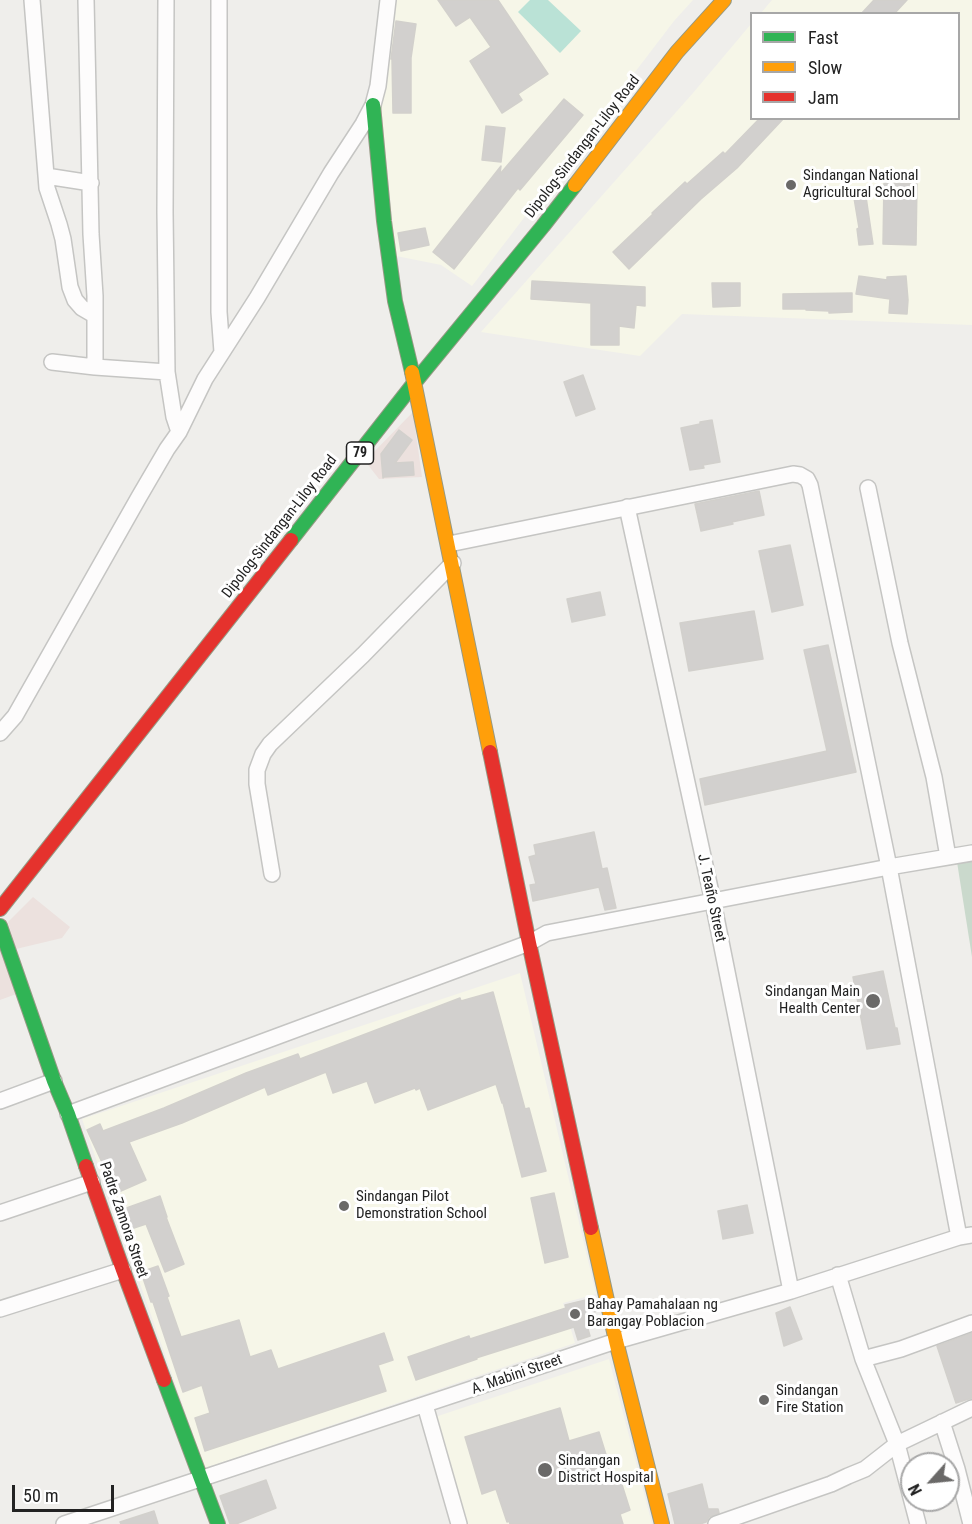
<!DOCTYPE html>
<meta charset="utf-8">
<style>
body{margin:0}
#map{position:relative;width:972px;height:1524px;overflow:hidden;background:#efeeeb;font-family:"Roboto Condensed",sans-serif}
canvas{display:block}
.legend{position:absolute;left:750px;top:12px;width:210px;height:108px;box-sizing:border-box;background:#fff;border:2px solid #a7a7a7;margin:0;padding:8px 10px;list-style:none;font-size:18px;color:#222}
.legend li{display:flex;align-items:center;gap:12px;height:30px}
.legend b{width:30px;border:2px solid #a7a7a7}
.north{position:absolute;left:900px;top:1452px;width:60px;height:60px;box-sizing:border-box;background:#fff;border:2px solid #a7a7a7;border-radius:50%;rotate:243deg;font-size:16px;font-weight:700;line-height:24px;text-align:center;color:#222}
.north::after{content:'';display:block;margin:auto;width:21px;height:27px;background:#6a6968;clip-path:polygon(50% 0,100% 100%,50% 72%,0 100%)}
.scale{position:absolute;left:12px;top:1485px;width:102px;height:27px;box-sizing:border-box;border:3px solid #222;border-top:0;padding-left:8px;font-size:18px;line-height:21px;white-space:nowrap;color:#222;-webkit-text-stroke:4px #fff;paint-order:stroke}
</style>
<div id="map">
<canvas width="972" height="1524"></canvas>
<ul class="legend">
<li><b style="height:8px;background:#30b455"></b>Fast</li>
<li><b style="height:8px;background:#ff9f0a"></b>Slow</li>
<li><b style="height:8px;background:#e5322d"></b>Jam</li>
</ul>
<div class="north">N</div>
<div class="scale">50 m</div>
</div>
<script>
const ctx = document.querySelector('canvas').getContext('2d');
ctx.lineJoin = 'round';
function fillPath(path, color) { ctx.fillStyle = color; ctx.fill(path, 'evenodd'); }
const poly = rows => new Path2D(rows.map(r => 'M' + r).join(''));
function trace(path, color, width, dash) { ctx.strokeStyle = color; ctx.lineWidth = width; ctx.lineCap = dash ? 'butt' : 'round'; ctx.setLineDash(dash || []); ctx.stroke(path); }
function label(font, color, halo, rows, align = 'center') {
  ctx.font = font + ' "Roboto Condensed",sans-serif'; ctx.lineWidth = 6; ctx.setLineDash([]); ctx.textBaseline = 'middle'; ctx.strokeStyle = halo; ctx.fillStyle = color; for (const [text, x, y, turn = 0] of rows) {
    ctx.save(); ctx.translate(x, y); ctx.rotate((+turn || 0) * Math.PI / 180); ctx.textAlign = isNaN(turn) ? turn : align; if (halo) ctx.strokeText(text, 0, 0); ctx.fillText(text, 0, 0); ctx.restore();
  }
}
fillPath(poly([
 [413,412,422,477,379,479,365,461],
 [33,897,70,927,62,938,16,949,8,922],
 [0,937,19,993,0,1000]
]), '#ece1de');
fillPath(poly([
 [390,0,693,0,674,21,472,286,441,265,396,256,381,106],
 [772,0,972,0,972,325,682,314,640,356,481,332,693,93,751,24,752,118,958,118,958,14,761,13],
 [520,973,596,1294,563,1303,575,1343,205,1468,82,1119],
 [609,1359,652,1524,467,1524,435,1417]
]), '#f6f6e8');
fillPath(poly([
 [972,860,972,957,957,862]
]), '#cad9cc');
fillPath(poly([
 [530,0,548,0,581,31,560,53,518,12]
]), '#bae2d6');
const building = poly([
 [438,0,498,0,548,74,518,94,522,100,502,113,470,61,491,47,470,17,456,26,438,0],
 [874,0,907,0,894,14,861,14,874,0],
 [396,21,416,24,411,58,411,113,393,113,392,59,391,59,396,21],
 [564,99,583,115,520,190,518,188,454,269,433,252,501,166,500,174,564,99],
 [760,118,784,118,737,168,701,199,629,269,613,252,653,214,652,213,685,182,687,184,723,152,725,154,760,118],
 [486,126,505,128,501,162,482,160,486,126],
 [884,183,917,184,916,245,883,244,884,183],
 [865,190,873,244,859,245,857,229,859,228,853,192,865,190],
 [425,228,429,245,401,251,398,233,425,228],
 [859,276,887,280,887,277,906,276,908,300,907,314,889,313,890,299,856,294,859,276],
 [532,281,645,287,645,306,636,305,634,328,619,326,619,345,591,345,591,303,531,299,532,281],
 [712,283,740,283,740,306,713,307,712,283],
 [852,293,852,312,829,313,829,311,806,310,806,309,783,309,783,294,852,293],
 [583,375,595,409,576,416,564,382,583,375],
 [712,420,720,462,703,465,704,468,690,470,681,428,700,424,700,422,712,420],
 [399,430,412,440,395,463,413,462,414,475,384,477,383,478,381,454,399,430],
 [759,491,764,515,732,522,733,524,701,531,695,504,759,491],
 [790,545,803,605,772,612,759,551,790,545],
 [600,592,605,615,572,622,567,599,600,592],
 [754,611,763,659,689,671,680,623,754,611],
 [828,645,856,772,705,805,700,779,827,751,804,650,828,645],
 [594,832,602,869,607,868,616,908,605,910,599,887,533,901,530,885,536,884,529,857,536,855,534,845,594,832],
 [883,971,895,1028,897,1028,900,1044,867,1049,853,977,883,971],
 [493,992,525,1109,529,1108,546,1171,522,1177,503,1103,502,1103,496,1084,428,1110,420,1088,416,1090,415,1088,375,1103,367,1081,333,1093,326,1072,268,1095,265,1087,182,1123,129,1142,146,1180,114,1194,104,1172,106,1171,87,1130,100,1124,103,1131,164,1108,246,1073,298,1054,300,1059,460,998,461,1001,493,992],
 [554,1193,568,1257,545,1263,531,1198,554,1193],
 [160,1196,167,1217,166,1217,184,1264,165,1272,146,1224,125,1231,118,1211,160,1196],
 [747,1205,753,1233,723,1239,718,1211,747,1205],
 [158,1266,169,1296,167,1297,181,1337,239,1320,250,1357,271,1350,278,1369,384,1333,393,1360,378,1365,386,1391,205,1451,195,1418,210,1413,202,1385,183,1392,153,1302,151,1302,141,1272,158,1266],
 [594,1298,597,1311,584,1315,590,1336,578,1340,574,1327,476,1358,477,1359,416,1380,408,1357,469,1336,470,1339,566,1308,565,1305,594,1298],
 [790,1307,802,1339,784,1346,776,1313,790,1307],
 [972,1333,972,1398,956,1403,937,1346,972,1333],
 [560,1408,569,1441,599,1432,612,1474,618,1472,630,1510,620,1514,623,1524,510,1524,509,1521,507,1522,496,1489,482,1494,465,1437,560,1408],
 [266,1480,276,1508,236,1524,230,1524,220,1496,266,1480],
 [702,1484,708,1509,718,1509,719,1513,709,1517,706,1522,700,1524,675,1524,668,1494,702,1484],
 [154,1511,158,1524,121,1524,120,1522,154,1511]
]);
fillPath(building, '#d2d0ce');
trace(building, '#d2d0cc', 1.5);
const street = poly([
 [32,0,47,188,59,224,63,239,70,287,75,300,82,308,94,315],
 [86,0,91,234,95,296,95,367,167,372],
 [166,0,165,212,167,372,174,417,179,432],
 [219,0,219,312,222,352],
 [46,176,91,183],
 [52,362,95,367],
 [868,488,900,643,934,777,948,857],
 [627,507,713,902,791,1291],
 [449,544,793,474,800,475,807,479,810,485,889,867,959,1237],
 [0,733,15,716,139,497,167,449,179,432,205,379,257,298,331,173,363,124,373,105,378,86,388,0],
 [272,874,257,784,257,770,263,754,270,744,363,655,453,563],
 [0,1101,54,1081],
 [68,1114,529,943,547,933,889,867,972,853],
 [0,1213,92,1182],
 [838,1275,863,1359,897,1444,918,1524],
 [0,1309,123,1270],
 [863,1359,901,1349,972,1323],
 [425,1405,459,1524],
 [942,1422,957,1469,971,1524],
 [64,1524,616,1341,791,1291,959,1237,972,1235],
 [716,1524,831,1484,848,1476,865,1469,897,1444,972,1408]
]);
const fast = poly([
 [373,105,384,221,395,301,412,372],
 [291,540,415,382,543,226,575,185],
 [0,926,54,1081,68,1114,86,1166],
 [164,1380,218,1524]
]);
const slow = poly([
 [575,185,677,52,724,0],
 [412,372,490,752],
 [591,1228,616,1341,662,1524]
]);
const jam = poly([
 [490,752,529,943,591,1228],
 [0,909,291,540],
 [86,1166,123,1270,164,1380]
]);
trace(street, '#c5c5c3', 18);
trace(fast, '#959984', 16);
trace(slow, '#959984', 16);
trace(jam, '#959984', 16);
trace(street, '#fdfcfc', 15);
trace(fast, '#30b455', 14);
trace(slow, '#ff9f0a', 14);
trace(jam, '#e5322d', 14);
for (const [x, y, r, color] of [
 [791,185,6,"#6a6968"],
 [873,1001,8,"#6a6968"],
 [344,1206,6,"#6a6968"],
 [575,1314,6,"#6a6968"],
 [764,1400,6,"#6a6968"],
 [545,1470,8,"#6a6968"]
]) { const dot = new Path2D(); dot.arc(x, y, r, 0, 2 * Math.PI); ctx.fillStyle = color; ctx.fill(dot); trace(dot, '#fff', 2); }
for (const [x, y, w] of [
 [360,453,27]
]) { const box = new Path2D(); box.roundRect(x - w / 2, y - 11, w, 22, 4.5); ctx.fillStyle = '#fff'; ctx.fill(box); trace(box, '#222', 1.5); }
label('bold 14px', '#222', null, [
 ["79",360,453]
]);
label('15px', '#222', '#fff', [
 ["Dipolog-Sindangan-Liloy Road",583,147,-52],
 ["Dipolog-Sindangan-Liloy Road",280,527,-52],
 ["J. Teaño Street",711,898,78],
 ["Padre Zamora Street",123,1220,71],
 ["A. Mabini Street",517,1375,-19]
]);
label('15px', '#222', '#fff', [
 ["Sindangan National",803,176],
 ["Agricultural School",803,193],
 ["Sindangan Main",860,992,"right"],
 ["Health Center",860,1009,"right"],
 ["Sindangan Pilot",356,1197],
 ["Demonstration School",356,1214],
 ["Bahay Pamahalaan ng",587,1305],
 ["Barangay Poblacion",587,1322],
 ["Sindangan",776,1391],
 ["Fire Station",776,1408],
 ["Sindangan",558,1461],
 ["District Hospital",558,1478]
], 'left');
</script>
